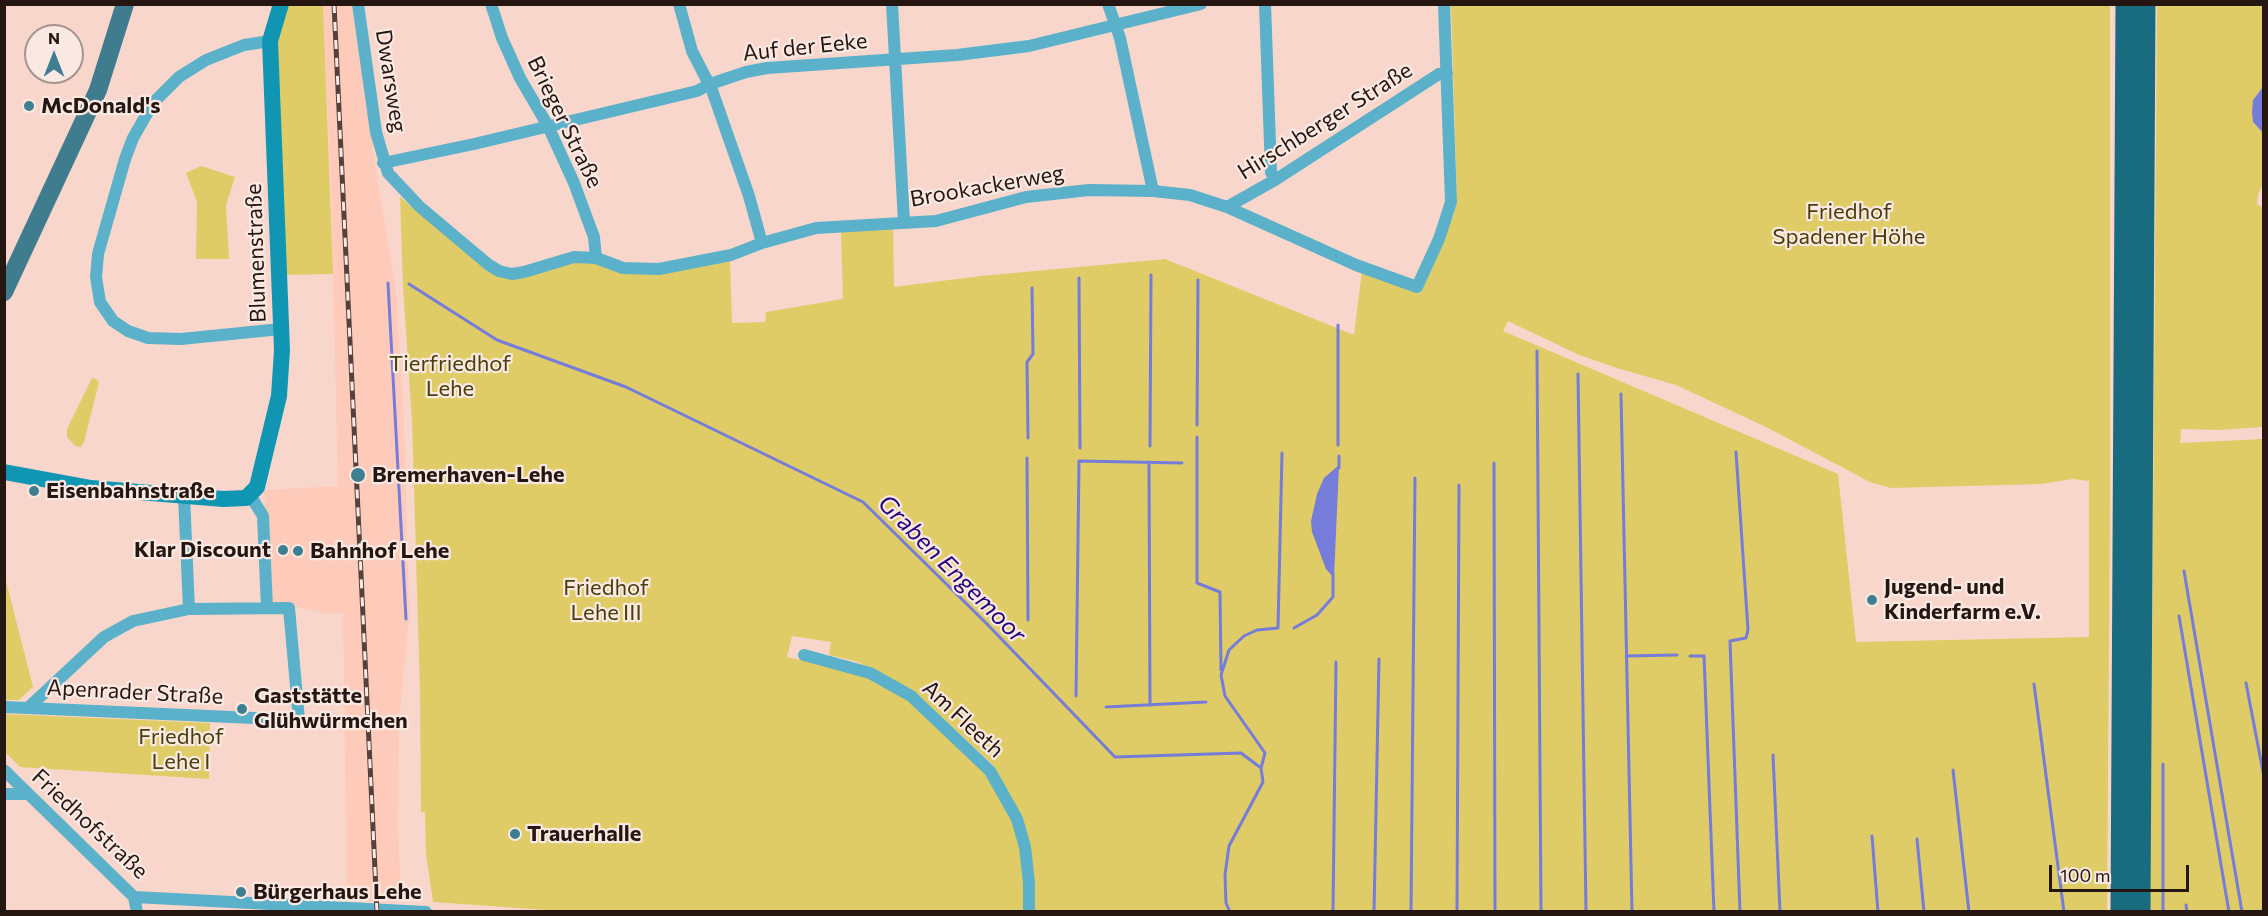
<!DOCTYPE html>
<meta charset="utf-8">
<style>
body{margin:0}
#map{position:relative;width:2268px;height:916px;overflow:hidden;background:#f9d6cb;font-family:Commissioner,sans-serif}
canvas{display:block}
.frame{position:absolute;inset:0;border:6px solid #251611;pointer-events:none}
.north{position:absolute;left:24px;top:24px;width:60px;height:60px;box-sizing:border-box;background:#fae8e2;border:2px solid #a5948e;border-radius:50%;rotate:0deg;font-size:16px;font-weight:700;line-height:24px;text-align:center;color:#251611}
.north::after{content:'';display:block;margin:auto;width:21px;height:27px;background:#3d7e91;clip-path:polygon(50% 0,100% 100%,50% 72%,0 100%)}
.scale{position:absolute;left:2049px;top:865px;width:140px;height:27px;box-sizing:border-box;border:3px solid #251611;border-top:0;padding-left:8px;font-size:18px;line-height:21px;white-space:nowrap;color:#251611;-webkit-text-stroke:4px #fae8e2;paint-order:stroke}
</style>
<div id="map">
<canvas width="2268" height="916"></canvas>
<div class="frame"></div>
<div class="north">N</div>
<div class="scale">100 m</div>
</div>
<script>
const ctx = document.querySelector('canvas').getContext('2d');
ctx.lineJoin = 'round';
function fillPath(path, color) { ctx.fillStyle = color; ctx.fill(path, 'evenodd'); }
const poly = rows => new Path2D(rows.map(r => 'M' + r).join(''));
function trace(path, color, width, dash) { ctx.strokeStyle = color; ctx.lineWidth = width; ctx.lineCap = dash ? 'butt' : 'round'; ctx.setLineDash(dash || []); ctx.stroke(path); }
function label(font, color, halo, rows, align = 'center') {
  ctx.font = font + ' Commissioner,sans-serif'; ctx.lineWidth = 4.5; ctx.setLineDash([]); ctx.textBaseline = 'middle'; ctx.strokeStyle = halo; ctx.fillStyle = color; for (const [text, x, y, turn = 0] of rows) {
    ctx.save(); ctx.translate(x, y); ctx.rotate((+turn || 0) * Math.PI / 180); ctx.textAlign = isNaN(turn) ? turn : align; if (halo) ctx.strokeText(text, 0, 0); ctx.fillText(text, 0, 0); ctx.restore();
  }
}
fillPath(poly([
 [323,5,355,5,376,170,396,289,404,419,409,618,399,723,398,827,401,897,395,903,347,900,343,613,322,613,271,601,264,490,338,486,331,190]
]), '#fecbba');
fillPath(poly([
 [283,5,323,5,333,274,285,275,272,41],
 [1451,5,2110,5,2110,505,2107,911,1033,911,1021,821,993,765,918,695,870,668,855,661,829,655,831,642,792,636,787,657,869,675,909,699,990,778,1013,819,1020,847,1026,911,574,912,433,902,426,854,425,812,421,812,420,690,412,421,403,286,400,197,494,272,587,261,659,274,730,261,732,323,765,322,766,312,843,299,841,231,893,227,894,287,981,276,1165,259,1354,335,1362,271,1419,293,1453,216,1457,201],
 [1508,321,1579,355,1620,369,1676,385,1766,427,1870,482,1891,488,2041,484,2073,479,2089,481,2089,637,1856,642,1838,474,1503,331],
 [2157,5,2263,5,2263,87,2253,100,2253,122,2264,133,2263,184,2258,194,2257,204,2264,209,2263,427,2219,430,2181,429,2180,443,2263,439,2263,911,2150,912],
 [201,166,235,177,226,205,229,259,196,259,197,202,186,173],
 [92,378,96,379,99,382,84,442,81,447,75,446,67,437,67,429],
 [5,577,33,687,19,700,5,700],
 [4,714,210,723,209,779,20,767,5,752]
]), '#dfcc66');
fillPath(poly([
 [2263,87,2263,133,2253,122,2252,112,2253,100],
 [1339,465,1334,578,1326,569,1312,532,1311,521,1317,494,1324,478]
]), '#757cda');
trace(poly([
 [1079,278,1080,448],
 [388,283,406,619],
 [409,284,497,340,626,387,863,502,986,623,1115,757,1241,753,1261,768],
 [1338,325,1338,445],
 [1537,351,1541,912],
 [1578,374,1586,912],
 [1621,394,1632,912],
 [1197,425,1198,280],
 [1197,437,1197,583,1220,592,1221,670],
 [1028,438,1027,362,1033,354,1032,288],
 [1150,446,1151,275],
 [1736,452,1748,630,1746,638,1730,641,1740,912],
 [1027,458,1028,620],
 [1149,462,1150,705],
 [1494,463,1495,912],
 [1339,468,1339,456],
 [2184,571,2242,912],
 [2179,616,2229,912],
 [1294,628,1317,615,1333,597,1333,574],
 [1626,656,1677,655],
 [1690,656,1704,656,1714,912],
 [2246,683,2264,777],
 [2034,684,2064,912],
 [1076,696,1079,461,1182,463],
 [1106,707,1206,702],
 [1773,755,1780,912],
 [2163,764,2163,912],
 [1953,770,1969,912],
 [1872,836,1878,912],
 [1917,839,1924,912],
 [2186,905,2187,912],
 [1230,912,1226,903,1225,875,1229,846,1263,782,1261,768,1265,753,1225,696,1221,675,1229,650,1244,636,1257,630,1278,628,1282,453],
 [1333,912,1336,662],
 [1374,912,1379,659],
 [1411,912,1415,478],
 [1457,912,1459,485]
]), '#757cda', 3);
trace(poly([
 [358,4,376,132,388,173,420,207,489,265,499,271,512,274,524,272,574,257,596,258,623,268,659,269,731,255,762,243,816,228,936,221,1026,197,1089,190,1153,191,1190,195,1227,207,1356,265,1417,287,1439,239,1451,202,1444,4],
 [491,4,502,38,520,78,548,126,574,183,594,237,596,258],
 [679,4,692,51,712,90,749,196,762,243],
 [892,4,904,222],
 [1108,4,1120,38,1153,191],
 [1265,4,1271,172,1275,180],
 [270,41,244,45,206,60,179,77,153,103,133,138,125,159,98,254,96,277,100,302,113,321,128,331,148,338,181,339,281,329],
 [383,163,474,144,697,91,710,84,746,72,767,68,957,55,1029,46,1201,4],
 [1227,207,1275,180,1439,74,1447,73],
 [250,495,263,516,267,608],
 [184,496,189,609],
 [804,655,870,673,911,696,990,771,1017,819,1025,847,1029,883,1029,912],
 [4,707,28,708,299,720,289,608,189,609,133,621,104,637,28,708],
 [4,770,134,897,426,912],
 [4,794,27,794],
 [134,897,137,912]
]), '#5bb1ca', 12);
trace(poly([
 [4,472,91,488,223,499,246,498,257,487,279,396,282,350,270,41,281,4]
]), '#1096b3', 16);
trace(poly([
 [4,292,98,90,125,4]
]), '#3f7c8d', 18);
trace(poly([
 [2121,912,2126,4],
 [2140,912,2145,4]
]), '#196b7f', 21);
const rail = poly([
 [334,4,377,912]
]);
trace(rail, '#55413b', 5);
trace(rail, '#fae8e2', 3, [9]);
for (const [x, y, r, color] of [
 [29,106,6,"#3d7e91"],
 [358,475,8,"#3d7e91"],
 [34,491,6,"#3d7e91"],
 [283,550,6,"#3d7e91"],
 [298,551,6,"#3d7e91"],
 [1872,600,6,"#3d7e91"],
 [242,709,6,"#3d7e91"],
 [515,834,6,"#3d7e91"],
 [241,892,6,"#3d7e91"]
]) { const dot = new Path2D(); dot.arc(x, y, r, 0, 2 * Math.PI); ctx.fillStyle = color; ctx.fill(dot); trace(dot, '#fae8e2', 2); }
label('22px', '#251611', '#fae8e2', [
 ["Auf der Eeke",805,47,-6],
 ["Dwarsweg",391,81,81],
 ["Hirschberger Straße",1325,121,-32],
 ["Brieger Straße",565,122,64],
 ["Brookackerweg",987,186,-10],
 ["Blumenstraße",256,253,-92],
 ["Apenrader Straße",135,692,3],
 ["Am Fleeth",963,719,43],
 ["Friedhofstraße",90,824,43]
]);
label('bold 22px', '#251611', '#fae8e2', [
 ["McDonald's",41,106],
 ["Bremerhaven-Lehe",372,475],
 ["Eisenbahnstraße",46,491],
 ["Klar Discount",271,550,"right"],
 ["Bahnhof Lehe",310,551],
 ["Jugend- und",1884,587],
 ["Kinderfarm e.V.",1884,612],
 ["Gaststätte",254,696],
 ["Glühwürmchen",254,721],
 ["Trauerhalle",527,834],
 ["Bürgerhaus Lehe",253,892]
], 'left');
label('22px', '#473e0a', '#fae8e2', [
 ["Friedhof",1849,212],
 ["Spadener Höhe",1849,237],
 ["Tierfriedhof",450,364],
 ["Lehe",450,389],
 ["Friedhof",606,588],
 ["Lehe III",606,613],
 ["Friedhof",181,737],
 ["Lehe I",181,762]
]);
label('italic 24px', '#22037b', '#fae8e2', [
 ["Graben Engemoor",952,569,45]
]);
</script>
